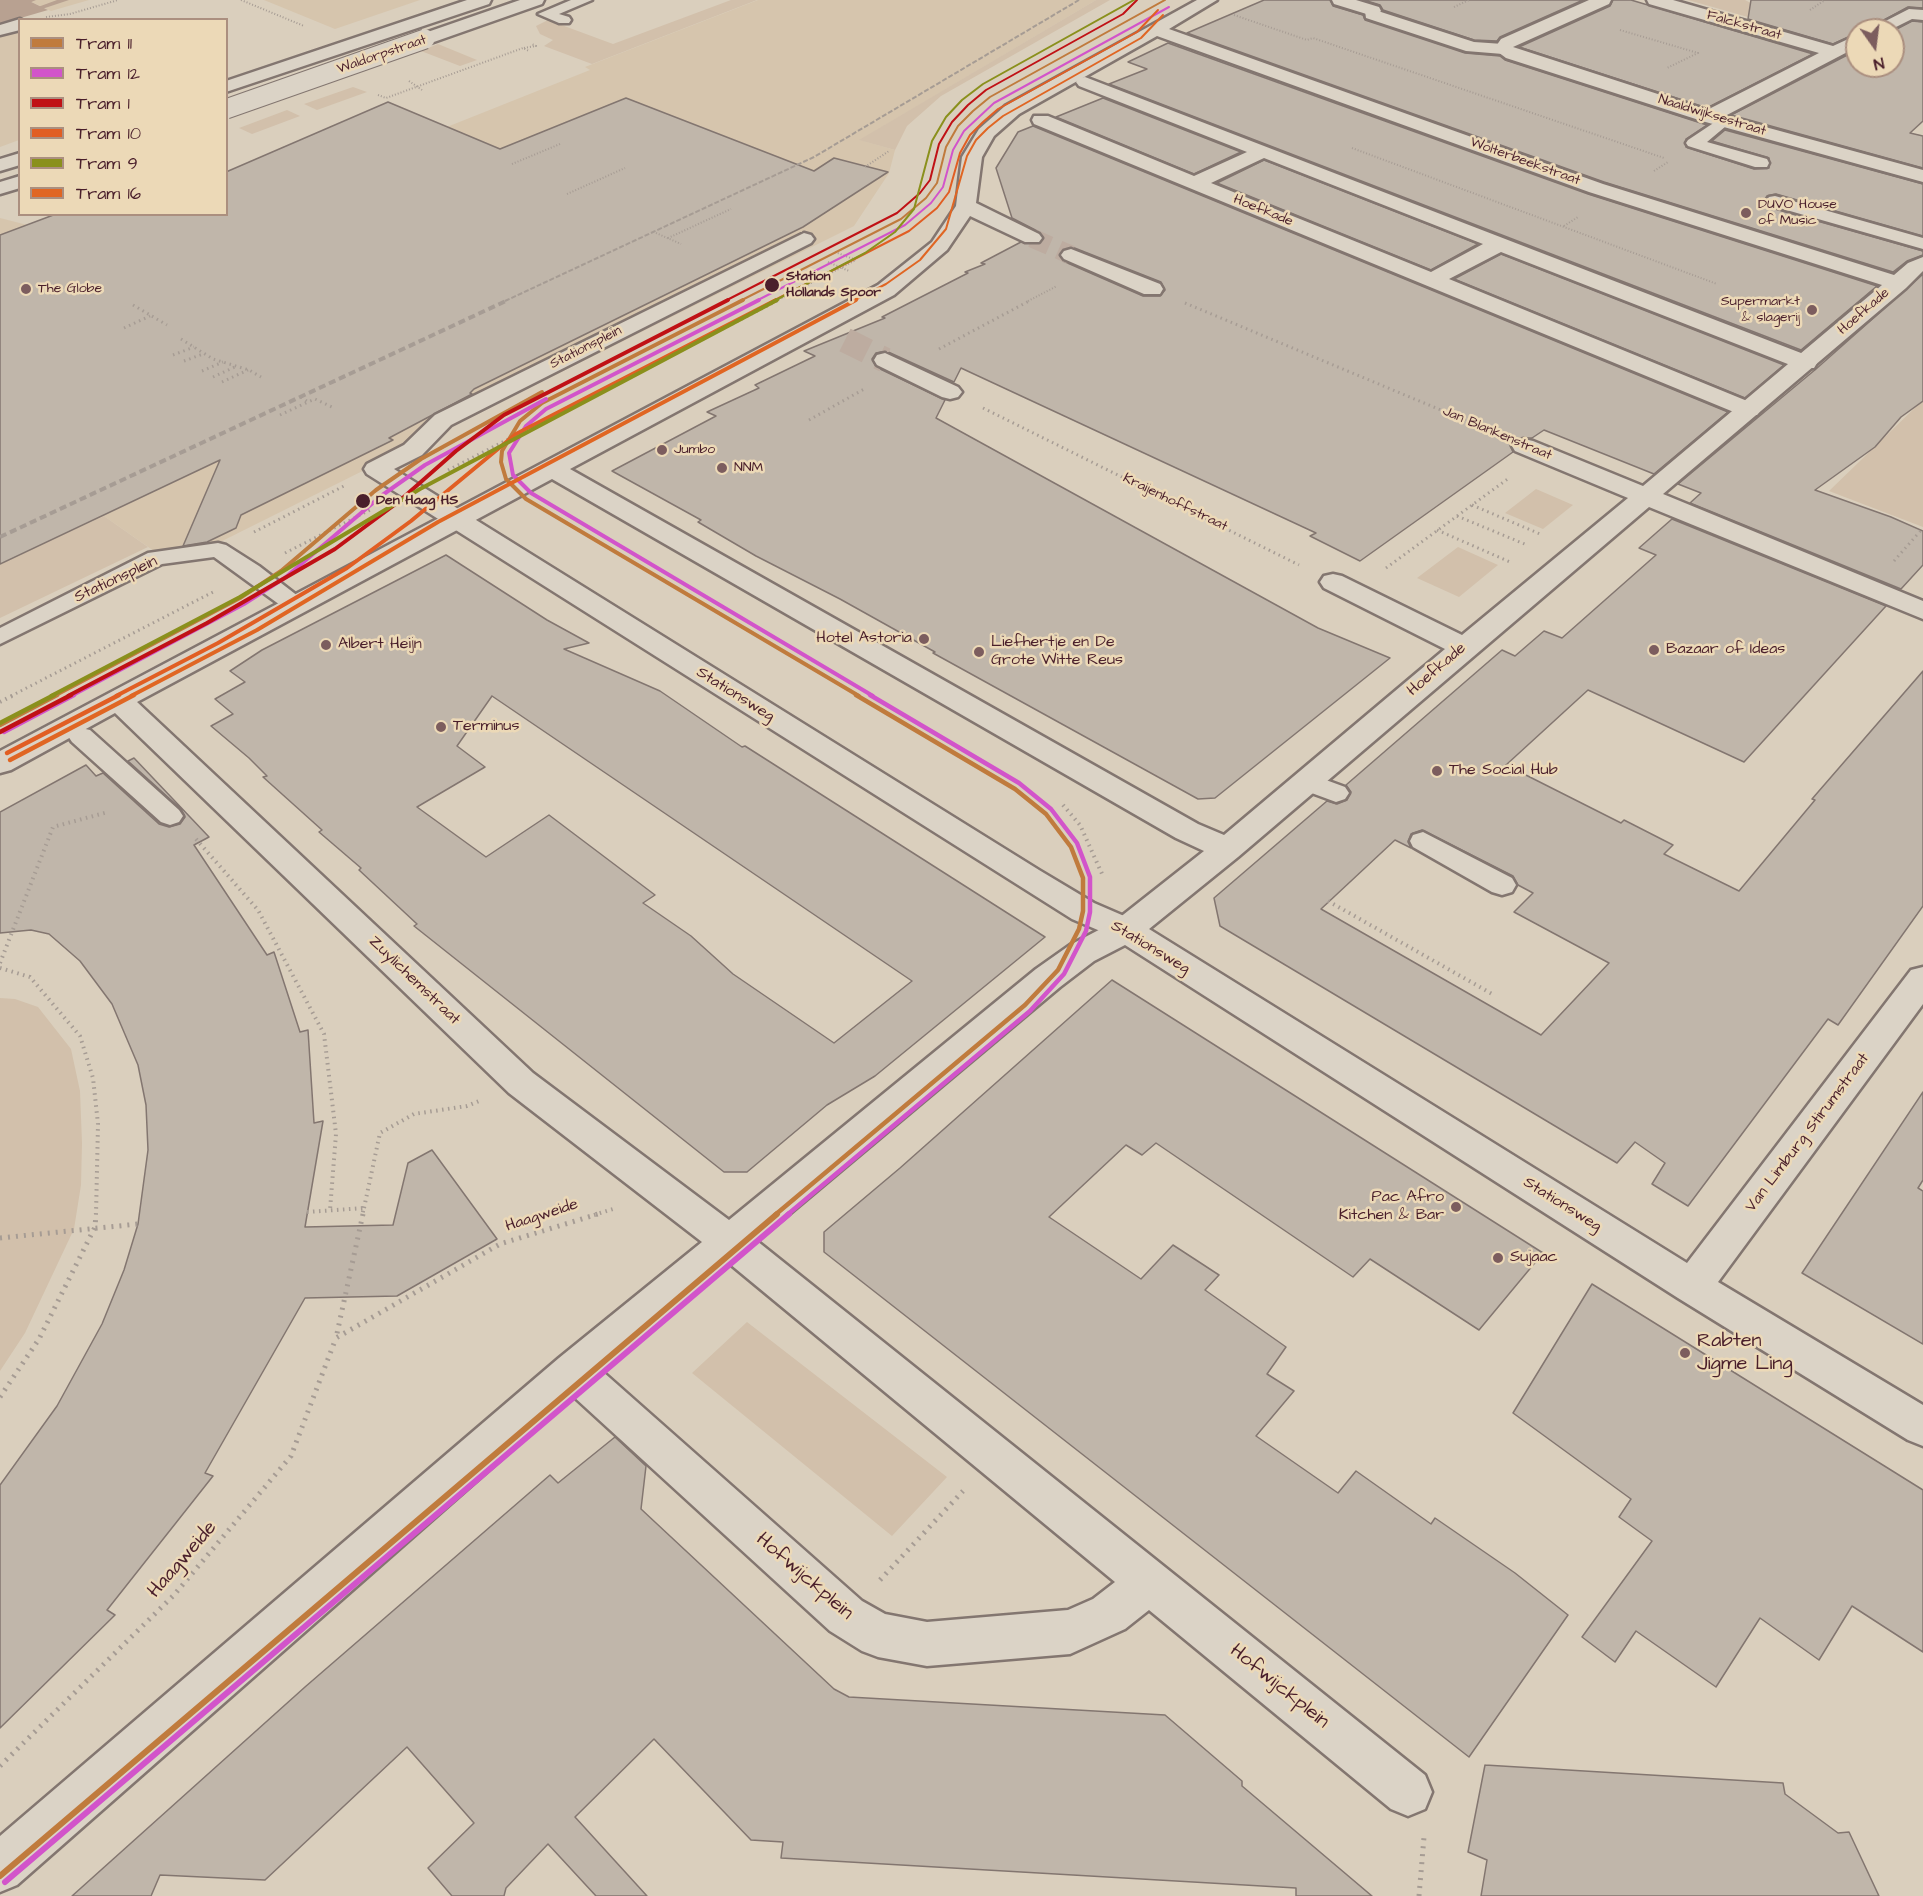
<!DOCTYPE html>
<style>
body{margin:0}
#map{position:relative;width:1923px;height:1896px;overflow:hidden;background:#dacfbd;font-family:"Architects Daughter",sans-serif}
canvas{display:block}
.legend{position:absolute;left:18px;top:18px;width:210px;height:198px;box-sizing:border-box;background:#ecd9b7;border:2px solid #ab8f7f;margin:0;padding:8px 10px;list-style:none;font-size:18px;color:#4a1f2b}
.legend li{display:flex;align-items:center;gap:12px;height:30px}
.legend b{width:30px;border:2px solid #ab8f7f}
.north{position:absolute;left:1845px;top:18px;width:60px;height:60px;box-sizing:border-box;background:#ecd9b7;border:2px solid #ab8f7f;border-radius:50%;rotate:166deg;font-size:16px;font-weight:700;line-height:24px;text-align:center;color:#4a1f2b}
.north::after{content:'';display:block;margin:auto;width:21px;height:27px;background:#7c5d5e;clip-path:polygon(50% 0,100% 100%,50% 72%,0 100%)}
</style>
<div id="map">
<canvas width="1923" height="1896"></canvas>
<ul class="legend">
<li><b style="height:8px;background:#c07b3d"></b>Tram 11</li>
<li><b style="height:8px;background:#d254ca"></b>Tram 12</li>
<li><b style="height:8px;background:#c01115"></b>Tram 1</li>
<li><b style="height:8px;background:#e15e23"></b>Tram 10</li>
<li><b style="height:8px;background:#8a901c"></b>Tram 9</li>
<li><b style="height:8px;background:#e06623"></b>Tram 16</li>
</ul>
<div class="north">N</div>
</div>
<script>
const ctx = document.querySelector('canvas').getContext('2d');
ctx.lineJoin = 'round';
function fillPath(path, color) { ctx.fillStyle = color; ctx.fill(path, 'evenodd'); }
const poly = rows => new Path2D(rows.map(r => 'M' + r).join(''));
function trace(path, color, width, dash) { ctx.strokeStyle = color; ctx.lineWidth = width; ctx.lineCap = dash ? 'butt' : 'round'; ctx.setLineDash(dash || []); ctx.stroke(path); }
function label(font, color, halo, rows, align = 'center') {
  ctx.font = font + ' "Architects Daughter",sans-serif'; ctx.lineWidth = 5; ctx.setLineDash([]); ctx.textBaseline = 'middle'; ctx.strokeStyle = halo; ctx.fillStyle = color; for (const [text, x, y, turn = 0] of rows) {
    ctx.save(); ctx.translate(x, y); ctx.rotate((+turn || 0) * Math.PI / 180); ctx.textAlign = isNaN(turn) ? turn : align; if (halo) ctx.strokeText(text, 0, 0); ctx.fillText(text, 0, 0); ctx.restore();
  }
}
fillPath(poly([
 [27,0,89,0,51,11],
 [264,0,420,0,335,29],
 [758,0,1096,0,860,140,895,150,889,173,854,226,174,565,104,516,0,563,0,218,133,252,590,70,585,67],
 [19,24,19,140,0,147,0,30]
]), '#d6c5ad');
fillPath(poly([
 [731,0,757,0,592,64,544,46,553,40,540,34,536,26,548,20,613,44],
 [1096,0,1110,0,941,96,907,126,895,150,859,140],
 [1688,0,1745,0,1811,35],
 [438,44,477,60,460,66,421,51],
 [353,87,367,92,317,110,304,104],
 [287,110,300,116,252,134,239,128],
 [1923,400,1923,527,1829,491],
 [1536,489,1573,505,1543,529,1505,513],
 [104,516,148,547,0,618,0,563],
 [1458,547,1498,565,1459,597,1417,578],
 [0,998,15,999,38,1007,71,1049,80,1091,82,1143,81,1185,74,1229,25,1333,0,1371],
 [747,1322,947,1477,892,1536,692,1373]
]), '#d2c0ab');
fillPath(poly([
 [0,0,27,0,48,10,0,24]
]), '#b8a191');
fillPath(poly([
 [36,0,29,3,25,1,26,0,36,0],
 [57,0,69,0,42,9,38,7,57,0]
]), '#b8a191');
const building = poly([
 [1264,0,1330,0,1333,6,1363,15,1365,20,1465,53,1500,56,1505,60,1707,125,1686,139,1686,147,1754,169,1769,168,1769,158,1712,141,1725,130,1923,184,1923,236,1776,194,1767,196,1764,201,1768,207,1923,251,1923,255,1907,261,1893,272,1604,182,1187,33,1264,0],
 [1364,0,1583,0,1500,37,1497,41,1474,40,1383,10,1380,5,1364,0],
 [1613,0,1631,0,1813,54,1707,108,1519,47,1610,6,1613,0],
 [1751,0,1923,0,1923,8,1908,7,1866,30,1857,30,1857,33,1833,44,1748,19,1751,0],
 [1912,21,1923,22,1923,121,1910,133,1923,136,1923,168,1731,115,1857,50,1857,66,1893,66,1893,31,1912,21],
 [1168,43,1588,194,1877,286,1801,350,1109,84,1147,69,1128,62,1168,43],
 [626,98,814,171,834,158,888,172,803,227,474,389,470,393,472,394,389,438,393,440,241,515,236,528,207,542,183,546,220,460,0,564,0,235,56,214,226,214,226,172,388,102,500,149,626,98],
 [1103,98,1241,152,1194,174,1056,117,1103,98],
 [1033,126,1728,412,1654,474,1544,430,1532,438,1515,439,1510,445,1513,452,1360,561,1310,536,1316,533,961,368,954,382,886,351,876,353,872,359,876,367,945,400,936,418,1318,628,1390,658,1215,798,1198,799,933,653,935,652,840,599,756,556,698,522,701,520,612,471,716,416,707,412,759,388,755,385,815,356,804,351,885,318,882,317,968,273,965,272,985,264,981,263,1021,242,1041,243,1044,238,1041,233,1012,218,996,168,1018,132,1033,126],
 [1072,247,1161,282,1165,290,1160,296,1143,296,1063,261,1059,254,1063,249,1072,247],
 [1264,160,1478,244,1431,270,1217,183,1264,160],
 [1501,254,1784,365,1745,398,1454,279,1501,254],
 [1923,274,1923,401,1901,417,1875,447,1815,490,1891,517,1923,531,1923,565,1901,589,1690,503,1701,493,1678,484,1816,369,1923,274],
 [1672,519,1886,606,1744,762,1588,690,1506,765,1621,823,1624,820,1673,845,1664,854,1739,891,1815,800,1812,799,1923,671,1923,906,1838,1025,1828,1019,1688,1206,1652,1184,1665,1163,1635,1142,1617,1163,1220,926,1214,898,1327,801,1337,804,1347,800,1351,792,1346,785,1502,650,1515,656,1544,631,1562,638,1656,555,1639,548,1672,519],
 [1422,830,1513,876,1518,885,1533,893,1514,912,1609,963,1541,1035,1321,909,1395,840,1411,848,1408,842,1411,834,1422,830],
 [446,555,547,620,589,643,564,649,660,691,742,747,745,746,1045,937,875,1076,827,1105,747,1172,724,1172,414,926,417,924,359,870,361,868,319,832,322,830,263,777,267,776,249,758,211,726,233,714,215,699,245,682,230,671,262,650,446,555],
 [492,696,912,981,834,1043,733,974,691,936,643,903,655,895,549,815,486,857,417,807,485,767,457,746,492,696],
 [134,758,209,837,194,845,267,955,274,952,300,1032,308,1030,314,1123,323,1121,305,1227,393,1225,408,1163,432,1150,497,1239,397,1296,305,1298,205,1473,213,1476,107,1610,115,1615,0,1728,0,1485,57,1406,102,1324,124,1270,138,1224,148,1150,146,1105,138,1065,112,1004,80,961,49,934,31,930,0,933,0,812,86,765,96,776,103,773,159,824,169,827,180,824,185,817,181,809,128,761,134,758],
 [1112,980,1543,1253,1479,1330,1370,1259,1353,1277,1156,1143,1142,1155,1126,1145,1049,1217,1141,1279,1173,1245,1219,1275,1205,1290,1286,1347,1267,1374,1294,1391,1256,1436,1338,1493,1356,1471,1431,1524,1435,1518,1515,1573,1568,1615,1469,1757,824,1252,824,1232,900,1168,1112,980],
 [1923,1092,1923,1180,1918,1188,1923,1191,1923,1344,1802,1273,1923,1092],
 [1592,1284,1923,1490,1923,1652,1852,1606,1819,1660,1760,1618,1716,1687,1636,1631,1615,1662,1582,1637,1652,1541,1619,1517,1631,1499,1513,1413,1592,1284],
 [615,1437,646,1466,641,1509,834,1689,849,1697,1165,1715,1242,1781,1242,1786,1372,1896,1296,1896,1296,1888,781,1858,783,1842,751,1840,654,1739,575,1817,647,1896,596,1896,548,1844,506,1888,504,1896,452,1896,428,1868,474,1823,407,1747,265,1880,160,1875,151,1896,72,1896,305,1687,550,1475,558,1483,615,1437],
 [1485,1765,1783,1783,1785,1794,1838,1833,1849,1832,1879,1896,1481,1896,1487,1860,1468,1852,1485,1765]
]);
fillPath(building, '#c0b6aa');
trace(building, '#837670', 1.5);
trace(poly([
 [1032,238,1071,255]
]), '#bdaca0', 19, [19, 10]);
trace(poly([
 [845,340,885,360]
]), '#bdaca0', 25, [25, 13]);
const service = poly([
 [571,0,592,0,559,14,569,17,571,20,569,23,559,23,538,14,571,0],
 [1724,116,1732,121,1707,142,1767,159,1769,163,1767,167,1755,167,1688,146,1686,143,1688,140,1724,116],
 [1775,196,1923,238,1923,249,1769,205,1766,201,1769,197,1775,196],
 [218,543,226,545,259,566,303,600,307,605,303,610,287,610,214,557,162,564,0,644,0,628,148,553,218,543],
 [81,728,90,730,179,810,183,816,179,822,170,825,161,822,72,742,68,736,72,730,81,728],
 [1307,773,1345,787,1349,793,1345,799,1336,802,1298,788,1294,782,1298,776,1307,773],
 [1423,832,1512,878,1516,885,1512,892,1502,895,1492,892,1413,847,1410,841,1413,835,1423,832]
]);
const pedestrian = poly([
 [1373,6,1381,12,1474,42,1503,44,1512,49,1503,54,1466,51,1366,18,1365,11,1373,6],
 [20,19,22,20,20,20,20,30,0,35,0,25,20,19],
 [1085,77,1814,358,1817,363,1814,368,1798,368,1501,252,1449,279,1757,405,1761,410,1757,415,1741,415,1034,124,1032,120,1034,116,1048,116,1194,176,1247,152,1079,86,1076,82,1079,78,1085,77],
 [1264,158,1483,244,1431,272,1211,183,1264,158],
 [804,233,811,235,814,239,811,243,451,425,422,455,394,469,1039,870,1094,903,1138,922,1142,930,1138,938,1126,942,1072,919,367,474,364,469,367,464,404,445,435,415,804,233]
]);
const minor = poly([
 [467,0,491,0,489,4,226,92,226,81,467,0],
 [1197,0,1217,0,1169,29,1603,184,1894,275,1908,263,1923,257,1923,271,1906,288,1663,494,1923,601,1923,619,1649,507,1238,857,1149,929,1687,1263,1911,970,1923,967,1923,1004,1718,1282,1923,1405,1923,1446,1908,1440,1678,1298,1125,945,1094,961,1060,987,757,1241,1425,1775,1432,1792,1425,1809,1408,1816,1391,1809,1149,1610,1125,1629,1070,1654,927,1666,878,1657,862,1651,830,1631,573,1396,17,1885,0,1892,0,1836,559,1358,702,1242,509,1093,115,713,11,770,0,773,0,751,878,285,932,242,956,206,962,157,979,129,1005,106,1197,0],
 [1157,36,1589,192,1882,285,1643,486,1533,441,1524,439,1515,441,1512,446,1515,451,1628,498,1462,635,1342,576,1333,574,1324,576,1320,582,1324,588,1445,649,1224,835,1198,824,570,469,894,295,947,250,970,216,1025,242,1039,242,1042,238,1039,234,976,203,982,157,994,136,1019,114,1157,36],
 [552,479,1176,838,1204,851,1114,922,1070,945,1036,969,729,1220,533,1073,137,702,552,479],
 [730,1264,1115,1582,1093,1599,1068,1610,927,1622,885,1614,862,1601,602,1371,730,1264],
 [1332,0,1356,0,1379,7,1381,11,1373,16,1334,4,1332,0],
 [1589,0,1611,0,1609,4,1513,47,1707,110,1819,53,1649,4,1647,0,1673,0,1833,46,1857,35,1857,47,1725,116,1923,170,1923,182,1702,121,1506,58,1494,49,1501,39,1589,0],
 [1909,9,1923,10,1923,20,1912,19,1890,30,1868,30,1909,9],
 [20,153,20,165,0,171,0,159,20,153],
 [1071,249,1160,284,1163,289,1160,294,1144,294,1064,259,1061,255,1064,251,1071,249],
 [885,353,958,387,962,392,958,397,950,399,942,397,877,365,874,360,877,355,885,353]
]);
const tertiary = poly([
 [520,0,544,0,542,4,431,43,419,43,416,39,419,35,520,0],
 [20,176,20,188,0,194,0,182,20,176]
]);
trace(service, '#837670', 5);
trace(pedestrian, '#837670', 5);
trace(minor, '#837670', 5);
trace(tertiary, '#837670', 5);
trace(poly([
 [241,0,304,26],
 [1454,7,1469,0],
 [1810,10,1825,0],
 [1234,15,1307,40,1313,38,1664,158],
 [46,17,70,14,118,0],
 [1620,30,1698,53,1667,68],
 [524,48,536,46,532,44],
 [409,81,422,90],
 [378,95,386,98,523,48,529,51],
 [1352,148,1717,284],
 [512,164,560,144],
 [865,167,889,151],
 [1654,171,1668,162],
 [567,194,625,168],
 [1564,226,1578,217],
 [656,233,681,244],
 [668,238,731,209],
 [835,252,856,260],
 [828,262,849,271],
 [776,301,856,260],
 [1028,301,1057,286]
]), '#a69c94', 2, [1, 2]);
trace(poly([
 [1185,303,1491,431],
 [133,305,167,325],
 [124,328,150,316],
 [181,339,213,359,249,370,261,377],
 [939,349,1031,300],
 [173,355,194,347],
 [184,361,203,354],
 [202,371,223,362],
 [213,377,237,366],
 [222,382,248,370],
 [301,397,308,402,315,399,332,407],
 [983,408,1299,565],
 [280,415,308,402],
 [809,420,866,388],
 [448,470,779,300],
 [1472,505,1540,534],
 [1457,516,1527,545],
 [1437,530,1510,562],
 [254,532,344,486],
 [285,553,372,509],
 [1894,561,1923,528],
 [1386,568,1509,478],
 [11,696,215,591]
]), '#a69c94', 3, [1.5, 4]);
trace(poly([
 [0,702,14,695],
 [1063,805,1080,825,1103,876],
 [196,839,258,910,324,1034,336,1134,330,1210],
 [1328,901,1494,995],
 [0,963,53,827,108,812],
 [0,968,30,977,80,1036,93,1078,98,1124,96,1215],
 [364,1208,380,1133,414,1114,467,1106,479,1101],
 [307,1212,364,1208,362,1215],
 [594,1215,613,1209]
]), '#a69c94', 4, [1.5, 4.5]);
trace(poly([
 [363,1214,336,1338,500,1244,598,1214],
 [0,1238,138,1224],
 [0,1397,39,1339,95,1227,96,1214],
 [880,1580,963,1491],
 [0,1766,174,1595,291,1456,336,1338],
 [1419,1896,1424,1837]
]), '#a69c94', 5, [2, 6]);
fillPath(service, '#dbd3c6');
fillPath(pedestrian, '#dbd3c6');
fillPath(minor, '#dbd3c6');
fillPath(tertiary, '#dbd3c6');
trace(poly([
 [505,301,814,157,1079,0]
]), '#a69c94', 2, [5, 2]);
trace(poly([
 [0,537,508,300]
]), '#a69c94', 4, [7, 4]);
const tertiaryBridge = poly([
 [226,109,425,39]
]);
trace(tertiaryBridge, '#837670', 21, []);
trace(tertiaryBridge, '#dbd3c6', 19);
trace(poly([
 [740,301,901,219,926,198,937,183,946,147,958,126,973,111,990,97,1165,0]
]), '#c07b3d', 2);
trace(poly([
 [743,300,542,403,520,421,502,451,501,462,506,479,526,499,859,696],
 [54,696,240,598,281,571,376,490,421,459,542,392]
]), '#c07b3d', 4);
trace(poly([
 [0,725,57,695],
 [775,1215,1025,1005,1058,970,1079,929,1083,911,1083,878,1071,847,1046,814,1015,789,856,695]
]), '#c07b3d', 4.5);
trace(poly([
 [0,1876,777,1214]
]), '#c07b3d', 6);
trace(poly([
 [756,301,905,225,931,203,943,187,953,150,964,131,994,103,1169,7]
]), '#d254ca', 2);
trace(poly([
 [759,300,546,409,526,426,509,453,513,475,531,493,873,696],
 [71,696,244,604,286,577,381,496,425,465,546,399]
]), '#d254ca', 4);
trace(poly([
 [4,732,74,695],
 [787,1215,1030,1011,1064,974,1086,931,1090,912,1090,877,1077,843,1051,809,1019,783,870,695]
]), '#d254ca', 4.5);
trace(poly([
 [5,1882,789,1214]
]), '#d254ca', 6);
trace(poly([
 [725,301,897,213,920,193,930,180,939,144,952,122,968,105,986,90,1123,14,1137,0]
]), '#c01115', 2);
trace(poly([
 [68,696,207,623,335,549,397,503,456,451,504,415,728,300]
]), '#c01115', 4);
trace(poly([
 [0,732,71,695]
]), '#c01115', 4.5);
trace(poly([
 [773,301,909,231,937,208,949,192,960,153,970,135,983,122,998,109,1137,32,1158,10]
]), '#e15e23', 2);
trace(poly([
 [116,696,218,643,347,568,411,521,516,434,776,300]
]), '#e15e23', 4);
trace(poly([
 [7,753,119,695]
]), '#e15e23', 4.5);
trace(poly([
 [774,301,865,253,895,232,914,209,932,141,946,117,962,100,983,84,1134,0]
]), '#8a901c', 2);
trace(poly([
 [51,696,240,597,420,489,777,300]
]), '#8a901c', 4);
trace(poly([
 [0,723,54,695]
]), '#8a901c', 4.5);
trace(poly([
 [853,301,886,284,920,260,946,229,967,156,976,140,988,128,1003,116,1141,38,1163,15]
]), '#e06623', 2);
trace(poly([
 [131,696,257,630,438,522,856,300]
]), '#e06623', 4);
trace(poly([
 [10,760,134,695]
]), '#e06623', 4.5);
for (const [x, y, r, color] of [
 [1746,213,6,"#7c5d5e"],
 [772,285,8,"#4a1f2b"],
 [26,289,6,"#7c5d5e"],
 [1812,310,6,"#7c5d5e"],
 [662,450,6,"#7c5d5e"],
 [722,468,6,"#7c5d5e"],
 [363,501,8,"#4a1f2b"],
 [924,639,6,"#7c5d5e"],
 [326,645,6,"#7c5d5e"],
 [1654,650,6,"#7c5d5e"],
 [979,652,6,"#7c5d5e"],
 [441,727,6,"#7c5d5e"],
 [1437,771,6,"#7c5d5e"],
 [1456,1207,6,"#7c5d5e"],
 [1498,1258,6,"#7c5d5e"],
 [1685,1353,6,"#7c5d5e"]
]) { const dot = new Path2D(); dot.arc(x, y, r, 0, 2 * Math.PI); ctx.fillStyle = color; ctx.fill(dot); trace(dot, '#ecd9b7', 2); }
label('14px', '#4a1f2b', '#ecd9b7', [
 ["Falckstraat",1744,26,16],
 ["Waldorpstraat",382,55,-19],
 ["Naaldwijksestraat",1712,116,17],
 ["Wolterbeekstraat",1525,162,20],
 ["Hoefkade",1263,211,22],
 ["Hoefkade",1864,312,-41],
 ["Stationsplein",586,348,-27],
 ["Jan Blankenstraat",1497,434,23],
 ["Kraijenhoffstraat",1175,503,26]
]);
label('14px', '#4a1f2b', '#ecd9b7', [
 ["DUVO House",1758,205],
 ["of Music",1758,221],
 ["The Globe",38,289],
 ["Supermarkt",1800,302,"right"],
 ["& slagerij",1800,318,"right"],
 ["Jumbo",674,450],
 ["NNM",734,468]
], 'left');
label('bold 14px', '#4a1f2b', '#ecd9b7', [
 ["Station",786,277],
 ["Hollands Spoor",786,293],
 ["Den Haag HS",376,501]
], 'left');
label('16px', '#4a1f2b', '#ecd9b7', [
 ["Stationsplein",116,580,-25],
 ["Hoefkade",1437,670,-41],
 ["Stationsweg",735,695,32],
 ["Stationsweg",1150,948,31],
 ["Zuylichemstraat",414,981,44],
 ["Van Limburg Stirumstraat",1808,1133,-53],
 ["Stationsweg",1562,1205,32],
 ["Haagweide",542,1216,-18]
]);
label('16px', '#4a1f2b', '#ecd9b7', [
 ["Hotel Astoria",912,639,"right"],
 ["Liefhertje en De",991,643],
 ["Grote Witte Reus",991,661],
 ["Albert Heijn",338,645],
 ["Bazaar of Ideas",1666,650],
 ["Terminus",453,727],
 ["The Social Hub",1449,771],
 ["Pac Afro",1444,1198,"right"],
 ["Kitchen & Bar",1444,1216,"right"],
 ["Sujaac",1510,1258]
], 'left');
label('20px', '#4a1f2b', '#ecd9b7', [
 ["Rabten",1697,1342],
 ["Jigme Ling",1697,1365]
], 'left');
label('20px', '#4a1f2b', '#ecd9b7', [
 ["Haagweide",183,1560,-49],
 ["Hofwijckplein",804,1577,41],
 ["Hofwijckplein",1279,1687,39]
]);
</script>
